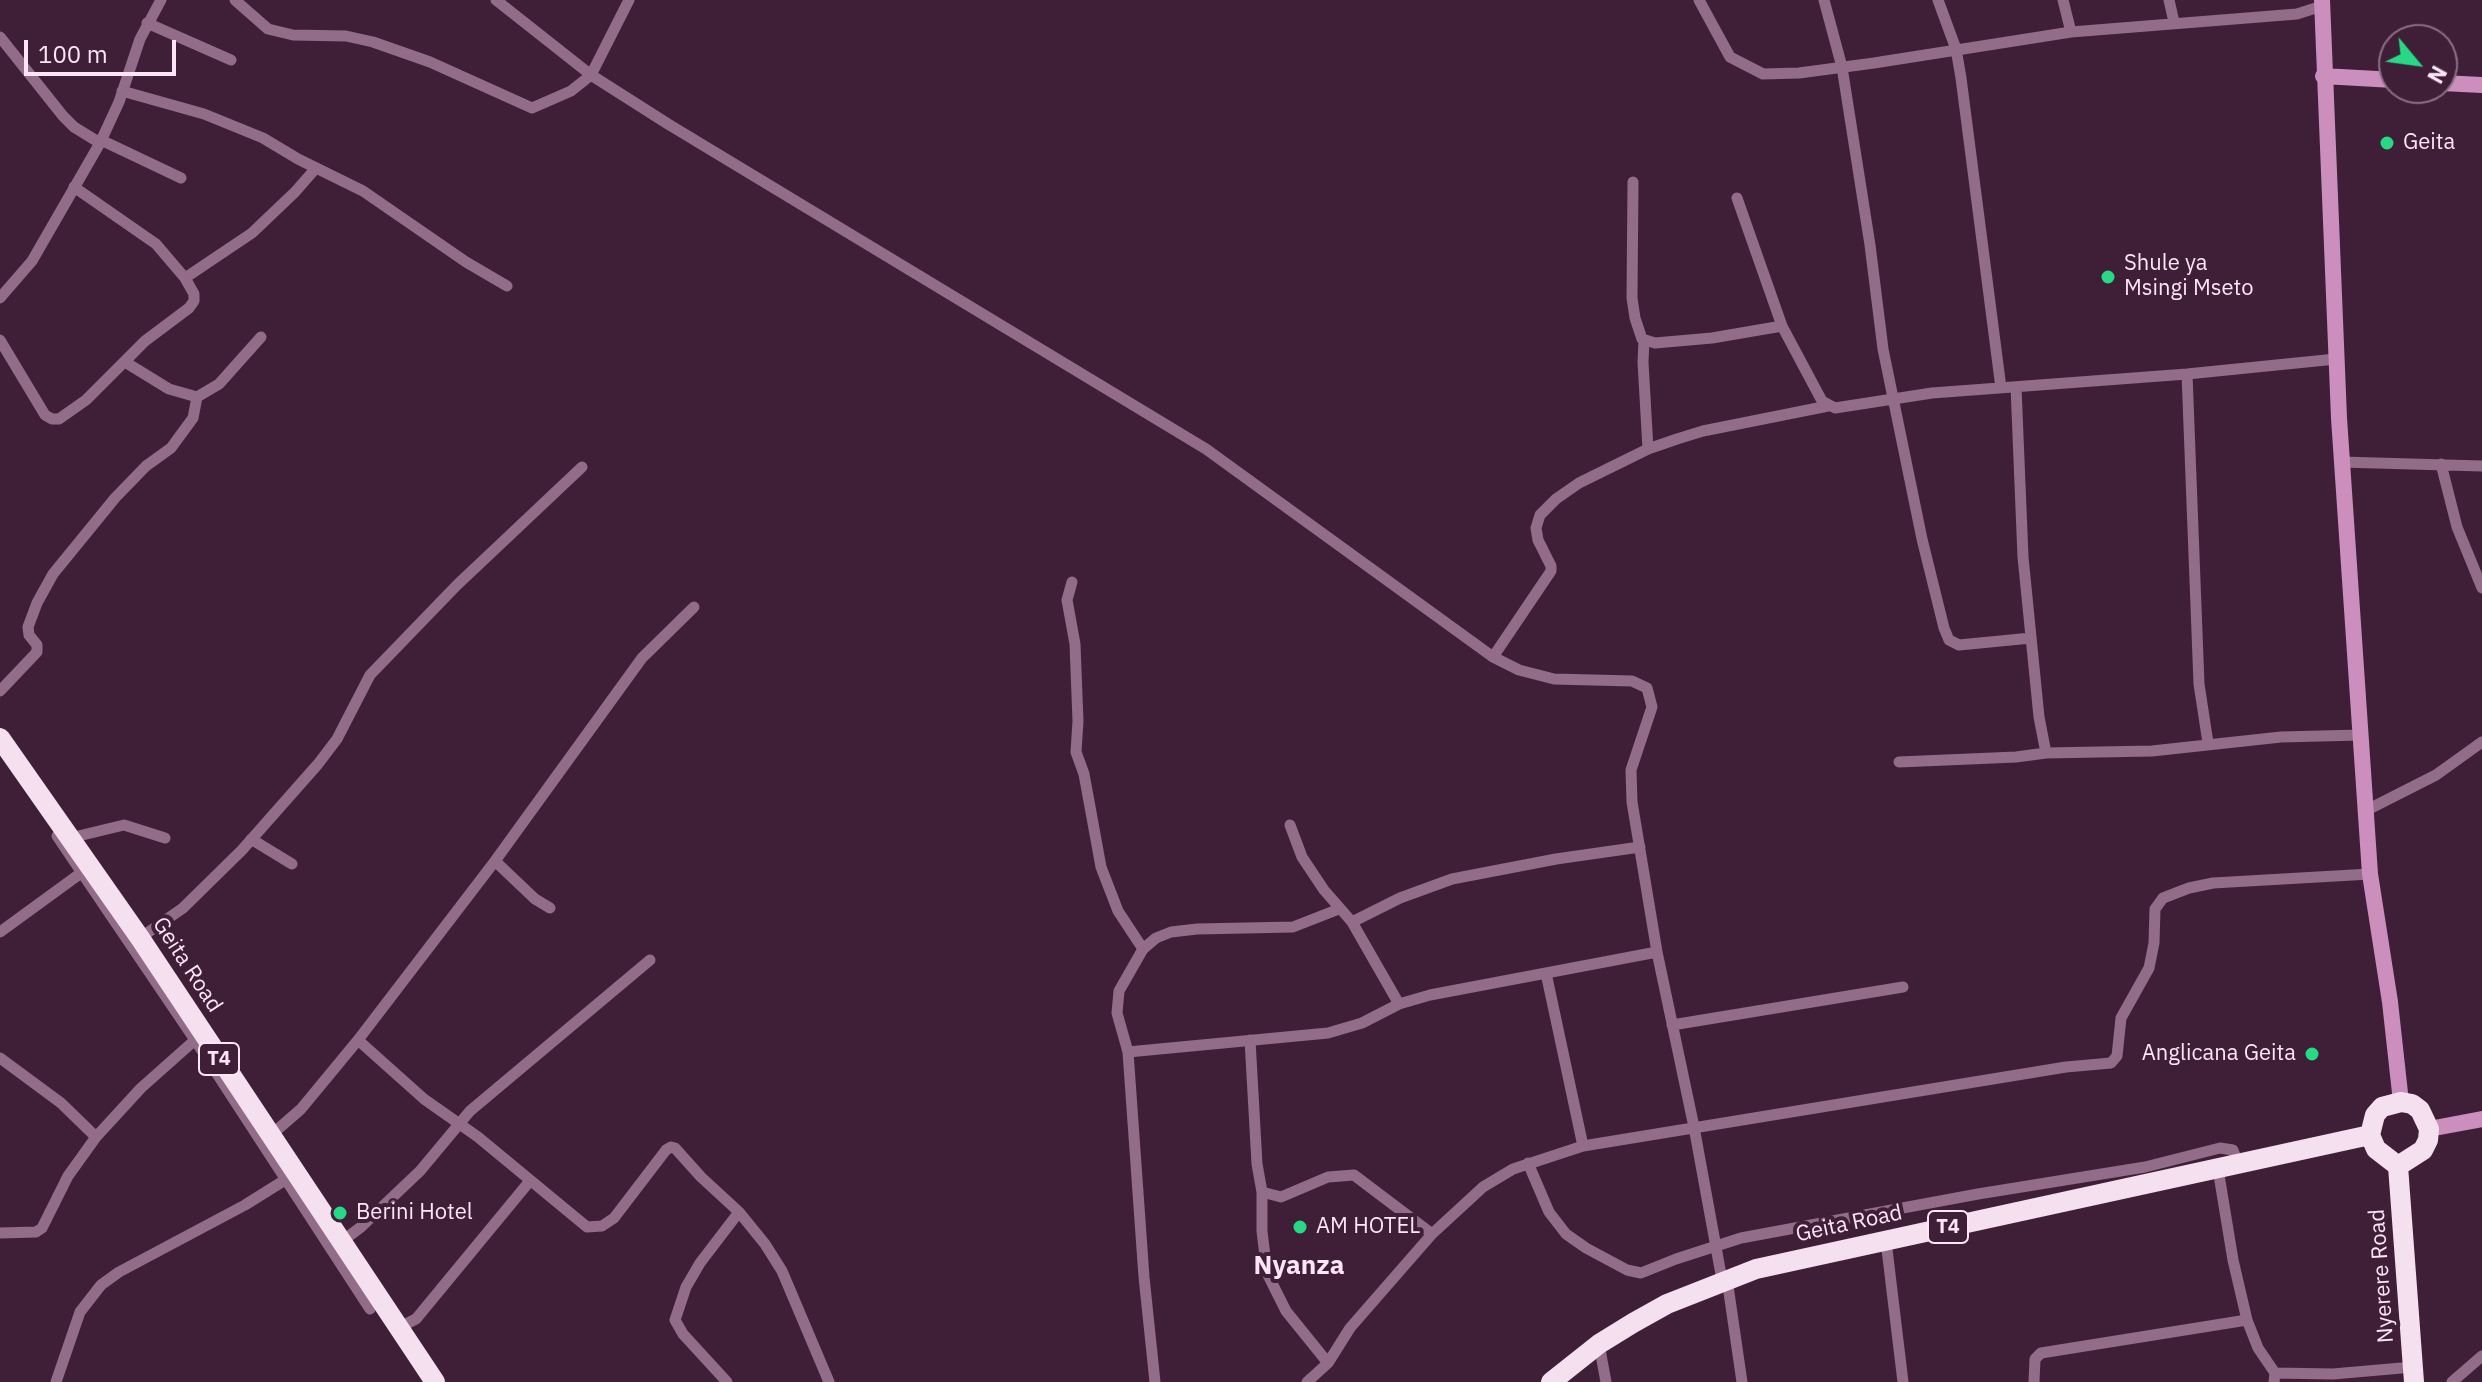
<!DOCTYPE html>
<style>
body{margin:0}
#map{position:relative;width:2482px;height:1382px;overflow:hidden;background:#3f1f38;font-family:"IBM Plex Sans",sans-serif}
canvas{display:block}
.north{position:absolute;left:2378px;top:24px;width:80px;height:80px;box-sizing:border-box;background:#3f1f38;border:2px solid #8b6e84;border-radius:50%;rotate:119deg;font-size:22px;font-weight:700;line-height:32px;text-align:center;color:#fce5f5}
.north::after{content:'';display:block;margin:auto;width:28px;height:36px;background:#27d885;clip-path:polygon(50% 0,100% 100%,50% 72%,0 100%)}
.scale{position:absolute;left:24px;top:40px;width:152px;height:36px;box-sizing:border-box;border:4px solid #fce5f5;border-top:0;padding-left:10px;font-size:24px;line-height:28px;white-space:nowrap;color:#fce5f5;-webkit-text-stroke:6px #3f1f38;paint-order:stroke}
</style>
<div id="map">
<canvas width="2482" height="1382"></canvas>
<div class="north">N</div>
<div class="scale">100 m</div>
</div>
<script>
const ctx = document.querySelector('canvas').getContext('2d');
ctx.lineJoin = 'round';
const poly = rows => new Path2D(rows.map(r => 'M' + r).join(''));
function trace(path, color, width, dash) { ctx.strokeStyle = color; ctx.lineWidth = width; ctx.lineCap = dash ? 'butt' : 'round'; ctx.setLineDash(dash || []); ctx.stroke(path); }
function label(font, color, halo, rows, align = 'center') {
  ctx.font = font + ' "IBM Plex Sans",sans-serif'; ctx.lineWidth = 8; ctx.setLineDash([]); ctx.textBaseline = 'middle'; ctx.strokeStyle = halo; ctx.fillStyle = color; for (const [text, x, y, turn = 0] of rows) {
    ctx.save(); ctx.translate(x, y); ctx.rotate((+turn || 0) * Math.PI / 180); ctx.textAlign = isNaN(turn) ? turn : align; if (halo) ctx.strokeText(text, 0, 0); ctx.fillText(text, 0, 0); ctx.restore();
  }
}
trace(poly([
 [235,0,268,29,293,35,346,36,373,42,430,62,532,108,571,91,591,75,629,0],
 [496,0,591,75,668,124,1206,449,1493,657,1519,670,1554,679,1632,681,1647,688,1652,707,1631,770,1632,802,1657,952,1694,1127,1722,1280],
 [1699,0,1730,57,1763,74,1799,73,1874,63,2071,32,2297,14,2322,6],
 [1824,0,1842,67,1870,245,1883,349,1922,539,1944,628,1949,640,1959,645,2031,638],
 [1938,0,1956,49,1961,78,2001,388],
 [2063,0,2071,32],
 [2169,0,2174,22],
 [147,23,231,60],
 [0,37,63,116,74,127,100,143],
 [122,91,204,114,263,138,298,159,363,191,466,262,507,286],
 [101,140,181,178],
 [1633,182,1632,298,1635,318,1642,339,1655,343,1712,338,1782,326],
 [1737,198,1782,326,1822,401,1835,408,1932,393,2187,374,2336,359],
 [185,278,252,233,295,192,316,168],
 [0,298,32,261,100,143,119,102,140,39,161,0],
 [0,340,45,415,52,419,59,419,86,400,145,341,189,308,194,301,194,294,185,278,156,244,74,187],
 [1644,341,1643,362,1648,449],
 [125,362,169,389,197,397,219,384,261,337],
 [2187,374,2199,684,2208,743],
 [2016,387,2023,557,2039,717,2046,753],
 [2341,462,2482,466],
 [2441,464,2457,527,2482,588],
 [1072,582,1067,600,1075,644,1078,721,1076,752,1084,774,1101,867,1118,911,1143,949],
 [1493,657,1551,571,1551,566,1538,540,1536,528,1540,515,1556,499,1579,483,1648,449,1677,439,1703,431,1828,406],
 [0,691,37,652,37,645,29,635,28,627,37,603,53,574,115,498,146,466,171,448,193,418,197,397],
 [1899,762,2016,757,2046,753,2152,751,2281,737,2361,735],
 [2367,810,2436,775,2482,742],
 [1290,825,1302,857,1324,890,1352,922,1399,1004],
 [57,836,195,1040,370,1309],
 [70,838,124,825,165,838],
 [251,839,292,864],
 [495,861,535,899,550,908],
 [1352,922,1400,898,1452,879,1556,859,1640,847],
 [0,932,81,873],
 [140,938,183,908,242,850,318,764,337,739,370,675,457,585,582,467],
 [1546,973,1583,1146],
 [1672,1025,1903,987],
 [358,1040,424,1099,478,1137,587,1227,602,1226,614,1218,666,1150,671,1147,675,1148,701,1177,739,1212,765,1244,782,1271,829,1382],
 [1250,1040,1257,1164,1262,1192,1262,1231,1267,1273,1286,1311,1328,1363],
 [1128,1052,1328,1033,1362,1023,1399,1004,1430,995,1657,952],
 [0,1058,61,1103,96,1137],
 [270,1136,301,1109,358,1040,495,861,642,658,694,607],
 [1528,1163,1549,1212,1566,1234,1586,1248,1627,1270,1641,1273,1676,1259,1741,1238,1978,1194,2145,1167,2220,1148,2233,1150,2238,1164],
 [2218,1169,2233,1260,2247,1320,2258,1348,2275,1373,2274,1382],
 [1262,1192,1281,1197,1328,1177,1354,1175,1432,1234],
 [0,1233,36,1232,42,1228,68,1176,96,1137,141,1088,195,1040],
 [1886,1241,1903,1382],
 [341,1242,361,1227,420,1171,470,1111,650,960],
 [1727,1279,1742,1382],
 [398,1328,416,1319,529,1182],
 [1599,1344,1606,1382],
 [2275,1373,2333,1374,2413,1367],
 [56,1382,80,1312,101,1285,119,1272,245,1205,285,1180],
 [727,1382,683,1334,675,1320,686,1287,700,1263,739,1212],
 [1155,1382,1144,1277,1128,1052,1117,1013,1119,991,1143,949,1156,938,1171,932,1197,929,1293,927,1339,909],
 [1307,1382,1328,1363,1350,1328,1432,1234,1483,1187,1513,1169,1583,1146,2066,1067,2111,1063,2117,1056,2121,1018,2149,968,2154,943,2155,909,2163,898,2189,888,2213,883,2370,874],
 [2034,1382,2035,1359,2041,1353,2247,1320],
 [2452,1382,2482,1356]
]), '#926c88', 11);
trace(poly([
 [2322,0,2339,418,2370,874,2390,1002,2401,1102],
 [2323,76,2394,80],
 [2442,83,2482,85],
 [2429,1129,2482,1119]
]), '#cc8fbd', 16);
trace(poly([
 [0,738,140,938,435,1382],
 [2401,1102,2412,1104,2420,1110,2429,1129,2428,1140,2423,1150,2398,1166,2376,1149,2370,1135,2375,1115,2382,1107,2401,1102],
 [2398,1166,2414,1382],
 [1551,1382,1599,1344,1633,1323,1667,1304,1756,1269,2370,1135]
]), '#f4e0ee', 20);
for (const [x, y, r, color] of [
 [2387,143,8,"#27d885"],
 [2108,277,8,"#27d885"],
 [2312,1054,8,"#27d885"],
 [340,1213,8,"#27d885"],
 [1300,1227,8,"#27d885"]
]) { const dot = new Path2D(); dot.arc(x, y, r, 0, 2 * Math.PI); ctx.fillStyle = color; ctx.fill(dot); trace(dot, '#3f1f38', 3); }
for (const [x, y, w] of [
 [219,1059,40],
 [1948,1227,40]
]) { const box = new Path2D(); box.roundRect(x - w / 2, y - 16, w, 32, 6); ctx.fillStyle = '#3f1f38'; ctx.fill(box); trace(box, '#fce5f5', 2); }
label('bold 20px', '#fce5f5', null, [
 ["T4",219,1059],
 ["T4",1948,1227]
]);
label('22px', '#fce5f5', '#3f1f38', [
 ["Geita",2403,143],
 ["Shule ya",2124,264],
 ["Msingi Mseto",2124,289],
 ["Anglicana Geita",2296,1054,"right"],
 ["Berini Hotel",356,1213],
 ["AM HOTEL",1316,1227]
], 'left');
label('22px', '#fce5f5', '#3f1f38', [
 ["Geita Road",187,965,57],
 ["Geita Road",1849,1224,-12],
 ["Nyerere Road",2382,1276,-94]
]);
label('bold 26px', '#fce5f5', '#3f1f38', [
 ["Nyanza",1299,1266]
]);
</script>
